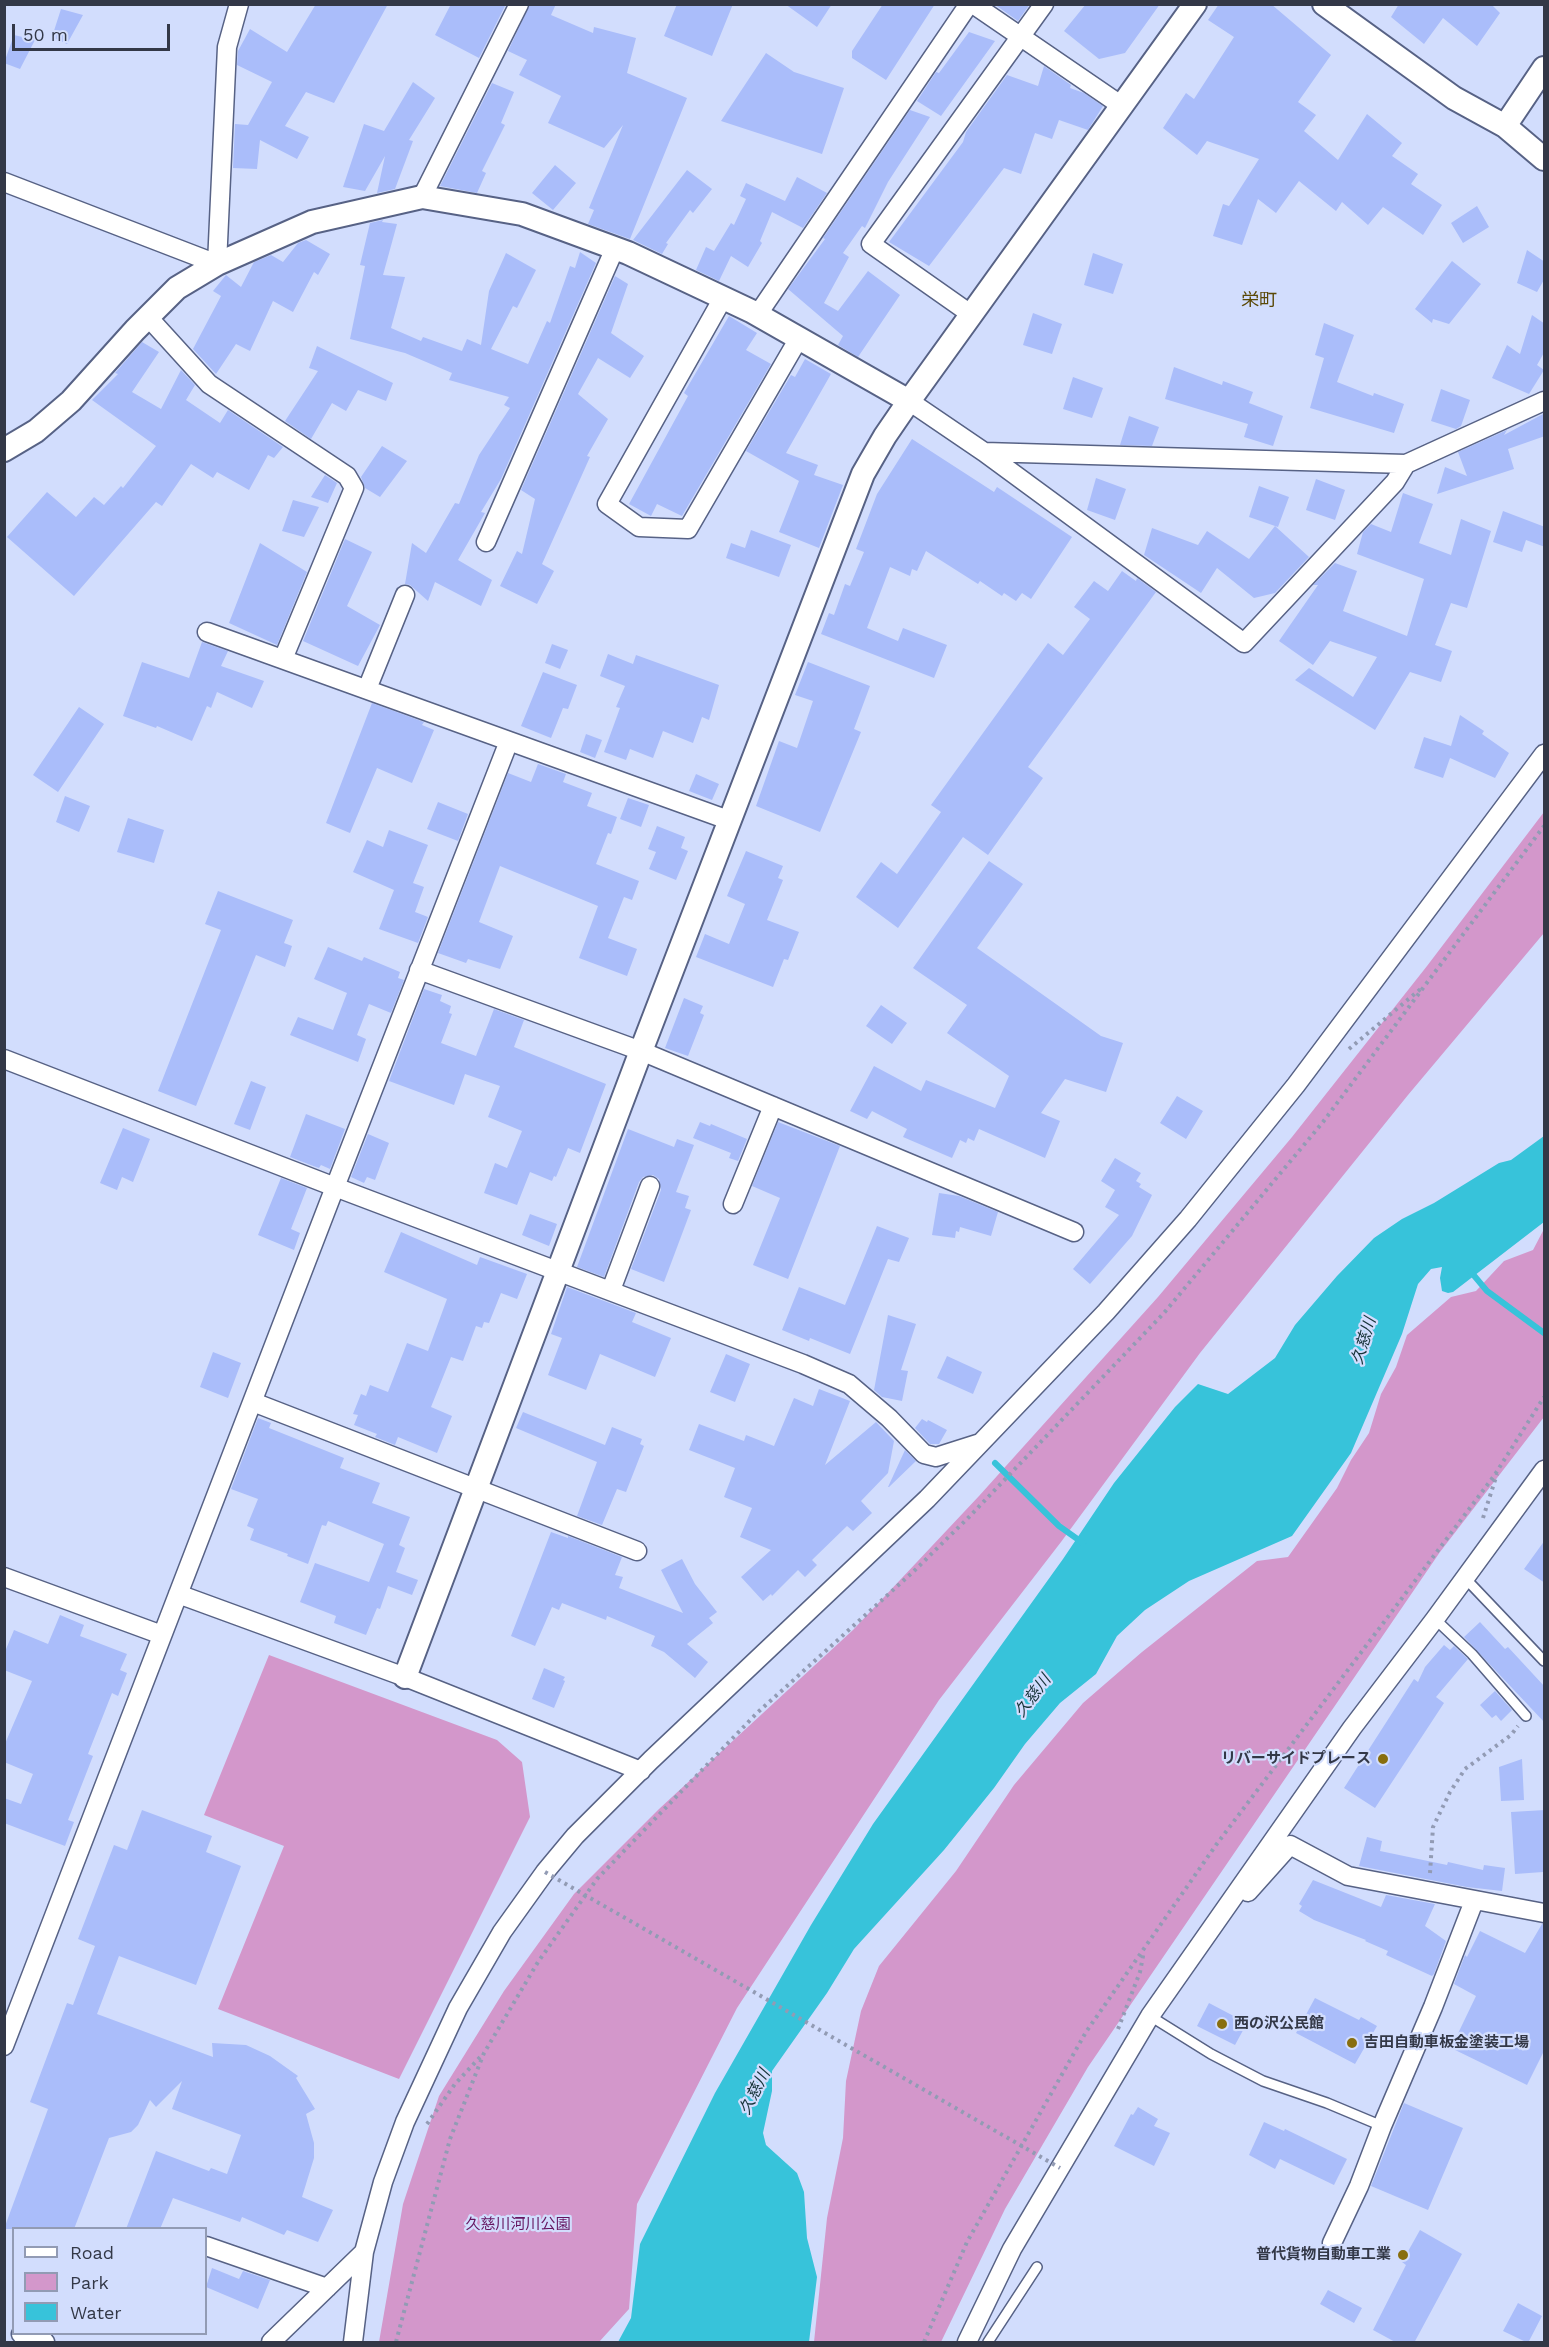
<!DOCTYPE html>
<meta charset="utf-8">
<style>
body{margin:0}
#map{position:relative;width:1549px;height:2347px;overflow:hidden;background:#d2ddfd;font-family:"Work Sans",sans-serif}
canvas{display:block}
.frame{position:absolute;inset:0;border:6px solid #333847;pointer-events:none}
.legend{position:absolute;left:12px;top:2227px;width:195px;height:108px;box-sizing:border-box;background:#d2ddfd;border:2px solid #929bb4;margin:0;padding:8px 10px;list-style:none;font-size:18px;color:#333847}
.legend li{display:flex;align-items:center;gap:12px;height:30px}
.legend b{width:30px;border:2px solid #929bb4}
.scale{position:absolute;left:12px;top:24px;width:158px;height:27px;box-sizing:border-box;border:3px solid #333847;border-top:0;padding-left:8px;font-size:18px;line-height:21px;white-space:nowrap;color:#333847;-webkit-text-stroke:4px #d2ddfd;paint-order:stroke}
</style>
<div id="map">
<canvas width="1549" height="2347"></canvas>
<div class="frame"></div>
<ul class="legend">
<li><b style="height:8px;background:#fff"></b>Road</li>
<li><b style="height:16px;background:#d397cb"></b>Park</li>
<li><b style="height:16px;background:#37c3da"></b>Water</li>
</ul>
<div class="scale">50 m</div>
</div>
<script>
const ctx = document.querySelector('canvas').getContext('2d');
ctx.lineJoin = 'round';
function fillPath(path, color) { ctx.fillStyle = color; ctx.fill(path, 'evenodd'); }
const poly = rows => new Path2D(rows.map(r => 'M' + r).join(''));
function trace(path, color, width, dash) { ctx.strokeStyle = color; ctx.lineWidth = width; ctx.lineCap = dash ? 'butt' : 'round'; ctx.setLineDash(dash || []); ctx.stroke(path); }
function label(font, color, halo, rows, align = 'center') {
  ctx.font = font + ' "Work Sans","Noto Sans JP",sans-serif'; ctx.lineWidth = 4.5; ctx.setLineDash([]); ctx.textBaseline = 'middle'; ctx.strokeStyle = halo; ctx.fillStyle = color; for (const [text, x, y, turn = 0] of rows) {
    ctx.save(); ctx.translate(x, y); ctx.rotate((+turn || 0) * Math.PI / 180); ctx.textAlign = isNaN(turn) ? turn : align; if (halo) ctx.strokeText(text, 0, 0); ctx.fillText(text, 0, 0); ctx.restore();
  }
}
fillPath(poly([
 [1544,812,1544,933,1408,1095,1200,1353,1061,1542,939,1700,737,2008,637,2204,629,2309,599,2342,379,2342,403,2204,439,2096,504,1991,574,1894,659,1809,853,1630,979,1496,1158,1297,1292,1137,1427,966],
 [1544,1229,1544,1417,1440,1552,1088,2067,1005,2209,941,2342,814,2342,827,2218,843,2138,846,2081,861,2011,879,1966,956,1871,1014,1785,1083,1703,1142,1652,1257,1561,1288,1557,1337,1488,1351,1460,1369,1433,1381,1394,1396,1367,1407,1335,1451,1297,1476,1291,1504,1261,1533,1250],
 [269,1655,497,1740,522,1762,530,1817,399,2079,218,2009,284,1846,204,1815]
]), '#d397cb');
fillPath(poly([
 [1544,1136,1544,1222,1453,1292,1448,1293,1442,1291,1440,1278,1442,1267,1431,1269,1418,1284,1402,1334,1351,1453,1292,1536,1189,1581,1145,1610,1117,1636,1096,1674,1060,1703,1025,1744,994,1788,944,1850,854,1949,827,1993,772,2071,772,2091,763,2133,766,2145,797,2173,804,2192,807,2238,817,2277,809,2342,618,2342,631,2318,640,2244,715,2093,811,1925,873,1824,1063,1559,1114,1483,1175,1407,1198,1384,1228,1394,1275,1358,1295,1325,1337,1276,1374,1238,1402,1219,1434,1203,1499,1163,1511,1160]
]), '#37c3da');
trace(poly([
 [1471,1272,1487,1291,1544,1333],
 [995,1463,1059,1526,1083,1543]
]), '#37c3da', 6);
fillPath(poly([
 [316,4,388,4,334,103,306,92,285,126,309,137,297,159,260,140,257,169,233,168,235,124,248,125,272,82,237,65,238,51,250,29,287,52],
 [451,4,506,4,479,58,435,35],
 [530,4,556,4,551,15,593,33,594,27,636,38,627,73,687,98,630,239,588,224,594,210,589,208,623,125,604,148,548,123,561,96,519,75,527,60,508,51],
 [677,4,733,4,712,56,664,36],
 [785,4,832,4,817,27],
 [883,4,935,4,886,80,852,58,852,51],
 [994,4,1030,4,1018,21],
 [1086,4,1160,4,1125,53,1099,59,1064,31],
 [1219,4,1271,4,1331,55,1298,102,1316,115,1304,131,1338,160,1367,114,1402,143,1392,156,1418,174,1411,184,1442,205,1423,235,1383,207,1368,225,1342,202,1336,211,1299,181,1276,213,1258,199,1242,245,1213,236,1223,204,1229,206,1259,159,1207,141,1197,155,1163,128,1186,93,1194,99,1234,37,1208,20],
 [1399,4,1491,4,1500,13,1477,46,1443,18,1424,44,1391,17],
 [61,9,83,15,67,44,52,37],
 [969,32,995,41,941,116,917,101,936,72,939,73],
 [14,35,35,40,20,69,4,63],
 [766,53,794,72,844,88,822,154,721,121],
 [1044,66,1071,85,1070,88,1084,93,1103,106,1088,130,1059,120,1052,139,1035,133,1021,174,1004,168,929,266,889,242,963,142,966,132,1007,75,1038,86],
 [413,82,435,98,409,140,413,141,395,189,377,193,385,156,365,191,343,187,364,124,384,131],
 [492,83,514,92,501,123,505,125,482,171,486,173,477,193,440,186],
 [910,110,930,117,888,182,865,228,862,226,843,253,849,257,824,303,838,311,868,271,900,295,858,357,838,345,843,336,788,289,825,239,823,238],
 [555,165,576,183,553,210,532,193],
 [687,170,712,189,693,213,690,210,666,243,668,244,662,254,633,240],
 [797,177,827,193,803,228,772,212,760,241,762,243,748,267,731,256,719,281,696,270,706,247,714,251,731,223,734,225,746,199,740,196,746,183,785,201],
 [1477,206,1489,227,1463,243,1451,223],
 [383,220,382,222,397,224,383,275,405,277,391,328,421,341,423,337,462,351,467,339,481,345,489,291,506,253,536,270,517,308,513,306,491,349,528,364,547,321,550,323,570,266,575,268,580,252,596,263,501,479,481,512,485,513,458,560,492,580,481,606,435,582,428,601,410,585,405,584,412,543,426,553,455,503,459,504,479,455,510,408,504,405,509,397,449,380,452,373,405,353,350,339,365,266,360,265,370,223],
 [306,240,330,254,318,275,314,272,293,312,273,301,250,351,236,344,216,374,193,349,221,296,213,291,226,275,241,287,254,262,271,255,283,262,298,243],
 [1527,250,1545,262,1545,278,1537,292,1517,283],
 [1093,253,1123,264,1113,294,1084,285],
 [1452,261,1481,284,1449,324,1433,319,1432,323,1415,309],
 [615,276,628,284,611,333,644,356,630,378,598,358,578,394,608,419,587,456,590,457,542,564,554,571,537,604,500,586,517,551,522,554,535,499,521,490],
 [1033,313,1062,324,1052,354,1023,345],
 [1532,315,1545,324,1545,351,1537,365,1544,370,1529,394,1492,378,1507,345,1520,354],
 [729,316,757,333,746,350,771,364,682,516,657,504,651,516,629,504,688,396,684,393],
 [1324,323,1354,335,1337,382,1373,396,1374,393,1404,404,1394,433,1310,408,1324,358,1315,355],
 [142,342,159,352,132,392,161,409,181,370,195,385,186,400,220,423,228,410,283,447,274,458,268,455,249,490,217,472,213,478,191,464,162,506,156,502,74,596,7,537,47,492,76,517,94,497,104,505,121,486,123,488,156,446,92,400,118,374,115,373],
 [317,346,393,383,386,401,358,390,346,411,332,403,311,439,285,421,318,371,309,368],
 [805,359,831,374,786,453,818,465,814,475,843,485,819,548,779,532,799,481,746,451,791,375,795,377],
 [1174,367,1222,385,1223,381,1253,392,1249,403,1283,416,1273,446,1244,437,1248,424,1165,399],
 [1073,377,1103,388,1092,418,1063,409],
 [1441,389,1470,400,1461,426,1456,429,1431,421],
 [1545,413,1545,436,1508,449,1514,469,1437,494,1445,467,1467,476,1458,452,1507,430,1504,435],
 [1129,416,1159,427,1152,446,1120,445],
 [912,439,994,492,997,487,1072,537,1031,599,1022,593,1016,601,1004,593,1002,596,980,581,978,584,926,551,917,571,912,569,910,576,890,567,867,628,898,641,903,628,947,645,934,678,821,634,829,613,834,615,845,584,850,586,864,552,856,549,877,494],
 [382,446,407,461,380,497,365,488,361,477],
 [325,475,337,483,328,503,311,497],
 [1096,478,1126,489,1115,520,1087,510],
 [1316,479,1345,490,1335,520,1306,510],
 [1259,486,1289,497,1278,527,1249,517],
 [1403,493,1433,504,1419,543,1451,555,1461,519,1491,531,1467,608,1451,603,1435,645,1452,651,1441,682,1410,672,1375,730,1295,680,1309,668,1353,697,1377,657,1330,641,1313,665,1279,641,1318,585,1313,585,1335,563,1357,571,1343,611,1407,636,1424,579,1357,554,1363,532,1371,524,1391,532],
 [293,500,319,507,304,537,282,531],
 [1503,511,1545,527,1545,547,1526,540,1522,552,1493,542],
 [1275,526,1309,557,1275,593,1254,598,1217,568,1201,593,1144,555,1152,528,1198,545,1207,531,1249,559],
 [751,530,791,545,779,577,726,558,731,543,745,548],
 [345,539,372,552,347,606,380,625,358,666,303,641],
 [260,543,307,572,277,645,229,623],
 [1122,571,1136,581,1137,578,1156,592,1028,767,1043,778,988,855,963,837,898,928,856,897,881,862,897,874,941,812,931,805,1048,643,1063,655,1090,619,1074,607,1094,581,1108,591],
 [202,642,228,651,221,666,264,681,252,708,217,692,211,708,207,706,192,741,157,726,156,728,123,716,142,662,189,678],
 [552,644,568,650,560,669,545,663],
 [608,654,633,664,636,655,719,685,709,720,702,717,693,743,663,731,653,758,630,749,626,760,604,752,620,708,616,707,625,686,600,676],
 [808,662,870,686,854,729,861,732,820,832,756,806,779,741,797,748,813,701,795,695],
 [543,672,577,685,568,709,563,708,551,738,521,726],
 [372,703,424,722,422,725,434,730,412,783,377,768,350,833,326,823],
 [79,707,104,724,58,792,33,775],
 [1460,715,1484,731,1482,734,1509,753,1495,778,1450,758,1443,778,1414,768,1424,737,1451,746],
 [586,734,602,740,595,758,580,752],
 [538,764,566,774,563,782,592,793,587,806,617,817,611,834,608,833,596,864,639,881,632,900,624,897,608,938,637,949,627,976,579,958,598,906,500,866,479,922,513,936,500,969,468,959,466,963,438,953,508,773,531,782],
 [696,774,719,784,712,800,689,791],
 [65,796,90,806,79,832,56,822],
 [628,798,649,805,641,827,620,819],
 [438,802,468,814,458,841,427,829],
 [128,818,164,830,154,863,117,852],
 [657,826,685,837,681,848,688,851,676,880,649,869,656,852,648,849],
 [389,830,428,845,413,883,424,887,415,912,428,917,418,943,379,929,394,890,353,872,367,840,383,847],
 [746,851,783,866,778,878,783,880,767,920,799,932,788,960,784,959,773,987,696,957,705,934,729,944,745,904,727,896],
 [989,861,1023,884,977,948,1101,1036,1123,1043,1106,1092,1065,1079,1041,1113,1060,1121,1045,1158,979,1129,974,1141,968,1138,966,1143,960,1140,952,1158,903,1137,907,1129,872,1111,867,1119,850,1111,874,1066,921,1091,926,1080,995,1108,1009,1076,947,1033,967,1005,913,968],
 [218,891,293,920,284,943,292,946,285,967,256,955,196,1106,158,1091,221,930,205,924],
 [328,947,362,961,364,957,400,972,398,978,404,980,391,1013,369,1004,357,1035,366,1039,358,1062,290,1035,298,1017,333,1030,347,993,314,979],
 [424,989,442,995,440,1001,451,1006,449,1013,452,1014,441,1043,476,1056,494,1009,524,1020,514,1047,606,1084,580,1153,568,1148,556,1177,554,1176,552,1181,530,1172,517,1205,484,1193,495,1163,507,1168,522,1131,488,1117,500,1086,465,1074,454,1105,389,1081],
 [684,998,703,1006,700,1013,704,1015,688,1056,665,1048],
 [881,1005,907,1023,892,1044,866,1026],
 [251,1081,266,1087,250,1130,234,1124],
 [1177,1096,1203,1111,1186,1139,1160,1123],
 [306,1114,345,1129,330,1169,321,1165,319,1168,316,1167,290,1157],
 [700,1122,710,1126,711,1124,747,1139,738,1161,729,1158,731,1153,693,1138],
 [778,1122,840,1146,788,1279,753,1265,780,1198,752,1186],
 [123,1128,150,1139,133,1182,122,1177,117,1190,100,1183],
 [628,1129,674,1147,677,1139,694,1145,676,1192,689,1196,685,1208,691,1210,664,1282,631,1269,661,1190,659,1179,653,1175,643,1177,639,1182,604,1277,577,1267],
 [368,1134,389,1143,375,1180,367,1177,364,1183,351,1177],
 [1115,1158,1141,1173,1136,1181,1141,1184,1139,1187,1152,1195,1132,1236,1090,1284,1073,1269,1119,1215,1105,1207,1115,1190,1101,1181],
 [281,1178,307,1188,291,1229,300,1233,294,1250,258,1235],
 [939,1193,959,1196,998,1212,991,1236,960,1227,959,1232,956,1231,955,1238,932,1235],
 [530,1214,557,1224,549,1246,522,1235],
 [877,1226,909,1238,899,1262,888,1259,850,1354,810,1338,809,1341,782,1330,799,1287,845,1305],
 [401,1232,477,1265,480,1257,527,1274,517,1299,501,1293,489,1323,484,1322,482,1328,476,1326,463,1361,451,1357,431,1407,452,1416,437,1453,398,1437,395,1445,375,1437,377,1434,354,1425,358,1415,353,1414,361,1394,366,1396,370,1385,388,1392,407,1343,428,1351,447,1299,384,1272],
 [567,1287,636,1313,632,1322,671,1338,655,1377,600,1354,586,1390,548,1375,562,1338,551,1334],
 [888,1315,916,1324,901,1370,908,1371,902,1401,882,1397,874,1390],
 [213,1352,241,1363,228,1398,200,1387],
 [726,1354,750,1364,735,1402,710,1392],
 [947,1356,982,1372,973,1394,937,1378],
 [819,1389,850,1401,825,1465,876,1422,894,1441,888,1473,861,1501,872,1513,853,1531,847,1526,812,1560,817,1565,805,1577,798,1570,772,1596,771,1594,763,1601,741,1577,771,1550,740,1537,752,1508,724,1497,735,1468,689,1450,699,1424,744,1441,746,1435,774,1446,794,1398,813,1406],
 [523,1412,605,1445,612,1427,642,1439,640,1444,644,1446,626,1492,617,1489,602,1525,577,1516,597,1462,516,1428],
 [258,1418,271,1423,269,1428,344,1458,340,1468,380,1483,372,1503,410,1517,399,1545,405,1548,396,1572,418,1580,412,1595,388,1586,380,1609,377,1608,366,1635,334,1623,336,1616,300,1602,315,1563,369,1582,384,1544,328,1521,326,1526,322,1525,308,1564,287,1556,288,1554,250,1540,254,1529,247,1526,258,1499,231,1489],
 [922,1419,927,1422,928,1420,947,1430,939,1444,930,1444,915,1428],
 [905,1450,916,1461,889,1487,888,1487],
 [551,1532,568,1538,568,1536,622,1557,615,1575,623,1577,619,1588,683,1613,661,1570,682,1559,695,1584,717,1612,709,1618,713,1623,687,1644,708,1662,695,1678,664,1652,651,1646,655,1636,607,1616,606,1620,562,1603,559,1610,552,1607,535,1646,511,1636],
 [1545,1540,1545,1583,1524,1569],
 [60,1615,84,1625,80,1636,127,1654,120,1670,127,1673,118,1696,112,1693,88,1754,93,1756,68,1820,74,1822,65,1846,4,1823,4,1798,21,1804,33,1774,4,1762,4,1746,32,1681,4,1670,4,1654,14,1630,48,1644],
 [1480,1622,1505,1649,1508,1647,1545,1687,1545,1723,1464,1637],
 [1444,1645,1450,1650,1454,1646,1468,1659,1436,1697,1444,1703,1375,1808,1344,1788,1414,1679,1418,1682,1425,1667],
 [544,1668,565,1677,563,1680,565,1681,554,1708,532,1699],
 [1495,1691,1512,1710,1501,1721,1496,1715,1492,1718,1480,1705],
 [1522,1759,1524,1800,1501,1801,1499,1767],
 [142,1810,212,1836,206,1852,241,1866,196,1985,119,1956,97,2014,213,2057,212,2043,246,2045,270,2056,298,2076,296,2078,315,2109,306,2114,314,2143,314,2158,302,2197,333,2210,318,2242,287,2230,284,2235,242,2217,240,2222,173,2198,160,2229,126,2229,156,2151,209,2171,211,2168,227,2174,241,2135,172,2109,182,2081,156,2107,150,2100,138,2125,131,2132,109,2138,74,2229,4,2229,48,2109,30,2102,67,2003,73,2005,95,1946,78,1939,114,1845,127,1850],
 [1545,1810,1543,1872,1515,1874,1511,1812],
 [1367,1837,1382,1841,1380,1851,1447,1865,1448,1862,1483,1870,1484,1865,1505,1868,1502,1891,1467,1887,1359,1866],
 [1313,1880,1381,1907,1386,1895,1435,1904,1425,1926,1446,1941,1434,1974,1432,1976,1386,1955,1388,1951,1365,1941,1366,1940,1314,1920,1299,1911,1302,1906,1299,1904],
 [1542,1924,1545,1924,1545,2049,1527,2085,1451,2048,1476,1996,1454,1984,1465,1955,1467,1957,1480,1931,1525,1953],
 [1315,1998,1359,2020,1361,2017,1377,2026,1355,2064,1296,2033],
 [1209,2003,1247,2023,1235,2045,1197,2026],
 [1404,2103,1463,2128,1428,2210,1371,2186],
 [1138,2107,1158,2119,1154,2126,1170,2133,1154,2166,1114,2146,1131,2114,1133,2115],
 [1264,2122,1284,2131,1285,2129,1347,2159,1334,2185,1280,2159,1275,2169,1249,2155],
 [1420,2230,1462,2254,1414,2343,1397,2343,1373,2330,1406,2265,1402,2262],
 [212,2268,239,2279,243,2271,270,2280,258,2309,206,2287],
 [1328,2290,1362,2308,1354,2323,1320,2304],
 [1518,2303,1542,2316,1528,2343,1503,2331]
]), '#aabdfa');
const service = poly([
 [1465,1578,1544,1661],
 [1435,1619,1472,1654,1526,1716],
 [1150,2016,1211,2054,1263,2081,1327,2103,1382,2126],
 [988,2342,1037,2267]
]);
const minor = poly([
 [973,4,1122,106],
 [4,182,217,264,227,47,239,4],
 [422,197,519,4],
 [723,298,607,504,639,527,688,529,799,338],
 [758,314,969,4],
 [972,315,871,244,1044,4],
 [148,317,209,384,347,476,354,488,283,659],
 [909,401,984,452,1244,643,1395,482,1406,464],
 [984,452,1406,464,1544,401],
 [486,542,615,248],
 [207,632,509,741],
 [367,689,405,595],
 [419,970,641,1051,1074,1232],
 [4,1059,335,1187,803,1364,849,1384,889,1418,924,1454,936,1457,980,1443],
 [733,1204,773,1106],
 [611,1290,650,1186],
 [253,1402,637,1551],
 [4,1577,162,1635],
 [178,1594,405,1677,641,1771],
 [1248,1892,1290,1845,1348,1876,1544,1913],
 [4,2046,335,1187,509,741,731,821],
 [1332,2243,1359,2186,1382,2126,1433,2007,1474,1901],
 [206,2246,327,2288],
 [21,2334,45,2342],
 [271,2342,364,2252],
 [353,2342,364,2252,383,2182,405,2122,458,2008,502,1932,545,1872,575,1836,651,1760,927,1499,1106,1312,1188,1219,1296,1085,1544,754],
 [967,2342,1012,2249,1150,2016,1352,1728,1435,1619,1544,1470]
]);
const tertiary = poly([
 [1324,4,1454,98,1505,126],
 [1544,68,1505,126,1544,159],
 [4,450,36,431,71,401,135,330,177,288,217,264,312,222,422,197,522,214,628,253,751,311,909,401],
 [405,1677,641,1051,863,474,885,436,909,401,1195,4]
]);
trace(service, '#576285', 12);
trace(minor, '#576285', 21);
trace(tertiary, '#576285', 26);
trace(poly([
 [1349,1049,1423,987],
 [1483,1518,1497,1474],
 [1430,1873,1433,1827,1450,1792,1465,1769,1511,1735,1518,1726],
 [1118,2029,1140,1972,1144,1951],
 [427,2124,455,2084,482,2055],
 [396,2342,450,2139,484,2053,538,1962,597,1879,757,1713,913,1572,969,1517,1164,1313,1323,1122,1544,826],
 [924,2342,967,2242,1086,2032,1216,1845,1494,1476,1544,1397]
]), '#929bb4', 4, [3, 4.5]);
trace(service, '#fff', 9);
trace(minor, '#fff', 18);
trace(tertiary, '#fff', 22);
trace(poly([
 [545,1872,1060,2168]
]), '#929bb4', 4, [3, 4.5]);
for (const [x, y, r, color] of [
 [1383,1759,6,"#886e0e"],
 [1222,2024,6,"#886e0e"],
 [1352,2043,6,"#886e0e"],
 [1403,2255,6,"#886e0e"]
]) { const dot = new Path2D(); dot.arc(x, y, r, 0, 2 * Math.PI); ctx.fillStyle = color; ctx.fill(dot); trace(dot, '#d2ddfd', 2); }
label('bold 15px', '#333847', '#d2ddfd', [
 ["リバーサイドプレース",1371,1759],
 ["西の沢公民館",1234,2024,"left"],
 ["吉田自動車板金塗装工場",1364,2043,"left"],
 ["普代貨物自動車工業",1391,2255]
], 'right');
label('15px', '#65145f', '#d2ddfd', [
 ["久慈川河川公園",518,2225]
]);
label('italic 16px', '#163338', '#d2ddfd', [
 ["久慈川",1364,1341,-73],
 ["久慈川",1033,1696,-53],
 ["久慈川",755,2092,-63]
]);
label('18px', '#5a4806', '#d2ddfd', [
 ["栄町",1259,301]
]);
</script>
